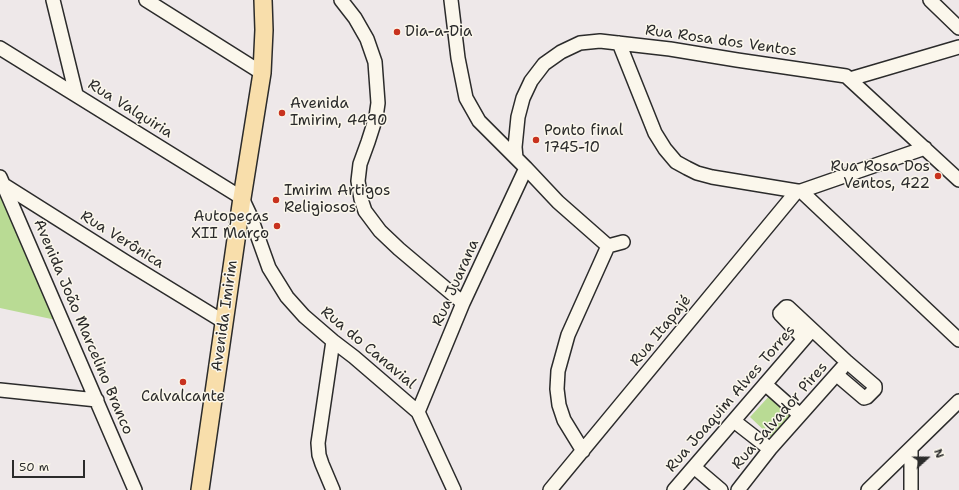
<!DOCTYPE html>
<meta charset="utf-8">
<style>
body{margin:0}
#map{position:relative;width:959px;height:490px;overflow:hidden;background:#eee8e9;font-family:"Shantell Sans",sans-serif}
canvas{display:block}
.north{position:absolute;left:907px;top:438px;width:40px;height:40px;-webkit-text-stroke:3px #fbf7ec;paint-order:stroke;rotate:69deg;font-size:11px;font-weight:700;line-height:16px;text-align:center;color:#2b2b2b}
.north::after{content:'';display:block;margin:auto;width:14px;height:18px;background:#2b2b2b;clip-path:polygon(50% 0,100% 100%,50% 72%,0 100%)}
.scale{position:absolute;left:12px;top:460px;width:73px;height:18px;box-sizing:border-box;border:2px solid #2b2b2b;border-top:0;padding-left:5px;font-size:12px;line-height:14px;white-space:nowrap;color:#2b2b2b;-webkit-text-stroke:3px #fbf7ec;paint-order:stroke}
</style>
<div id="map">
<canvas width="959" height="490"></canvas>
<div class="north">N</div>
<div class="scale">50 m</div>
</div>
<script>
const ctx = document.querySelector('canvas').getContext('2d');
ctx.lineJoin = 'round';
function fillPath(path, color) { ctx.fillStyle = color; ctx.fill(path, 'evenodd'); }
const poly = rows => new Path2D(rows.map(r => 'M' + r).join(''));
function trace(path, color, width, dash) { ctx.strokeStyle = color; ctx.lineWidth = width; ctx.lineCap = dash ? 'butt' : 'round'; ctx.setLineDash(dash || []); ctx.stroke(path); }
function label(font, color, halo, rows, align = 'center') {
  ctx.font = font + ' "Shantell Sans",sans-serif'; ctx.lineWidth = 3; ctx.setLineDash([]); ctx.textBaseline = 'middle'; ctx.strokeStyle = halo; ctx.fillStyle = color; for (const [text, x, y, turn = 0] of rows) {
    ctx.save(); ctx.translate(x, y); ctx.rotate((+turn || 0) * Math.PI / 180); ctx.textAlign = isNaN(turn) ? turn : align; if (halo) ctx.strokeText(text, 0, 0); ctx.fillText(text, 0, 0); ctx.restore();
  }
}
fillPath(poly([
 [0,192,56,320,0,308],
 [771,394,792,413,771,437,750,417]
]), '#b9db94');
const minor = poly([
 [53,0,76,94],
 [146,0,262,73],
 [341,0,355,18,367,39,375,62,378,103,376,117,368,142,360,164,358,181,361,199,365,211,380,231,399,249,463,303],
 [451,0,458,58,466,98,479,121,526,168,558,202,608,246],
 [930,0,959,28],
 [619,43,655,133,665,149,676,162,687,168,697,173,712,177,797,191,801,191,925,148],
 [0,48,242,198,250,215,269,268,287,297,304,316,333,341,354,357,418,412,454,490],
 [850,79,959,47],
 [516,158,515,147,518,117,523,98,531,81,544,64,561,52,580,43,600,41,670,49,737,60,846,76,959,180],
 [0,177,135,490],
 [4,185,126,262,224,322],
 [801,191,959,340],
 [804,339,780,314,780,313,786,307,788,307,847,362,875,386,875,389,867,397,864,398,837,375],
 [333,341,318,443,319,455,322,464,333,490],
 [765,384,800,415],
 [0,390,97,400],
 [418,412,463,303,526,168],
 [734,421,770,449],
 [911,448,911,490],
 [583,451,564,420,559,405,557,389,558,371,568,335,608,246,623,242],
 [694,467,721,490],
 [550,490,797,191],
 [674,490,810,332],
 [738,490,770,449,842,368],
 [868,490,959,401]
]);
const major = poly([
 [200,490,242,198,262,73,264,30,263,0]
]);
trace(minor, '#2b2b2b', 16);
trace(major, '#2b2b2b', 20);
trace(minor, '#fbf7ec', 13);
trace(major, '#f8deab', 17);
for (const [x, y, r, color] of [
 [397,32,4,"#c8321e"],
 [282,113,4,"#c8321e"],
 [536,140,4,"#c8321e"],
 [938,176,4,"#c8321e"],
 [276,200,4,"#c8321e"],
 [277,226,4,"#c8321e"],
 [183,382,4,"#c8321e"]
]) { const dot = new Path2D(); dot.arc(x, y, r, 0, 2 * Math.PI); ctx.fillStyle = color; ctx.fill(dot); trace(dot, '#fbf7ec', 1.5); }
label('15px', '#2b2b2b', '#fbf7ec', [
 ["Dia-a-Dia",405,32],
 ["Avenida",290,104],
 ["Imirim, 4490",290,121],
 ["Ponto final",544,131],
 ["1745-10",544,148],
 ["Rua Rosa Dos",930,167,"right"],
 ["Ventos, 422",930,184,"right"],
 ["Imirim Artigos",284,191],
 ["Religiosos",284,208],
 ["Autopeças",269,217,"right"],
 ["XII Março",269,234,"right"],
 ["Calvalcante",183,397,"center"]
], 'left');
label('15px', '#2b2b2b', '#fbf7ec', [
 ["Rua Rosa dos Ventos",721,41,8],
 ["Rua Valquiria",130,109,32],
 ["Rua Verônica",122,240,32],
 ["Rua Juarana",456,283,-66],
 ["Avenida Imirim",225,316,-82],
 ["Avenida João Marcelino Branco",83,327,67],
 ["Rua Itapajé",661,331,-51],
 ["Rua do Canavial",368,348,40],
 ["Rua Joaquim Alves Torres",731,399,-49],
 ["Rua Salvador Pires",780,416,-49]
]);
</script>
